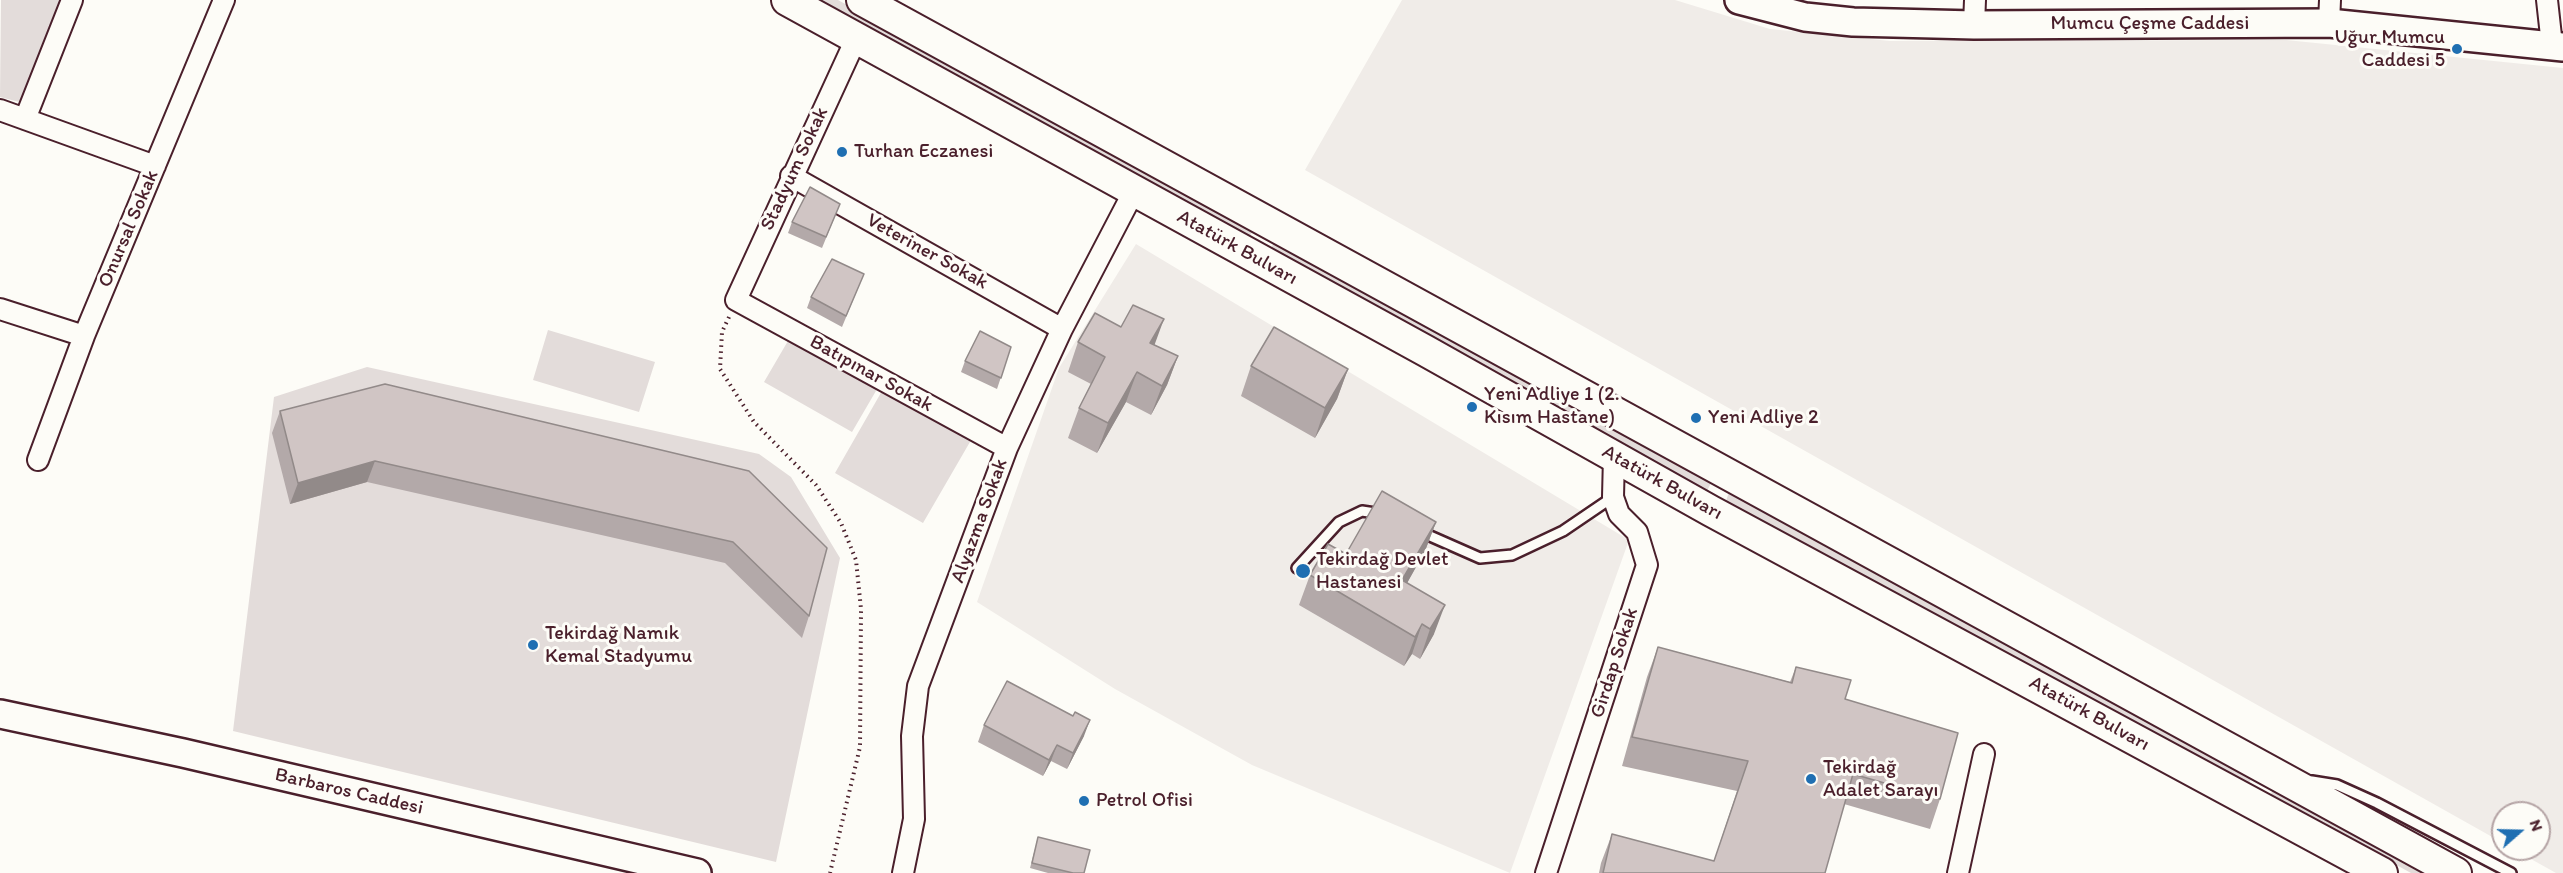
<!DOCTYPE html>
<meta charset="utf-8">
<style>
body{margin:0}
#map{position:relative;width:2563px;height:873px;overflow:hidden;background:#fdfcf7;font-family:Itim,sans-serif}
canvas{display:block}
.north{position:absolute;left:2491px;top:801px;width:60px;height:60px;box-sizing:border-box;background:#fdfcf7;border:2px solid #b5a4a5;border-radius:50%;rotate:70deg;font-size:16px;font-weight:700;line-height:24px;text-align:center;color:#4a1f2b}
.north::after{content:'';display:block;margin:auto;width:21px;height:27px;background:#1f6fb2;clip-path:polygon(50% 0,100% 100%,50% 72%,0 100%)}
</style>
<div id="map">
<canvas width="2563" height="873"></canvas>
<div class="north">N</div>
</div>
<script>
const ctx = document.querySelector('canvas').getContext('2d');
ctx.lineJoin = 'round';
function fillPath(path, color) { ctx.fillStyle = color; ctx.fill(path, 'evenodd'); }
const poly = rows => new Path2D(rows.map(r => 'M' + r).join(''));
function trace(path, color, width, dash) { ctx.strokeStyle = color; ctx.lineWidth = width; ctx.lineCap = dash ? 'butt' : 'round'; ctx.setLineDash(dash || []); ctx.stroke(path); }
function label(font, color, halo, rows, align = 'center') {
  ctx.font = font + ' Itim,sans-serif'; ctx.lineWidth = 6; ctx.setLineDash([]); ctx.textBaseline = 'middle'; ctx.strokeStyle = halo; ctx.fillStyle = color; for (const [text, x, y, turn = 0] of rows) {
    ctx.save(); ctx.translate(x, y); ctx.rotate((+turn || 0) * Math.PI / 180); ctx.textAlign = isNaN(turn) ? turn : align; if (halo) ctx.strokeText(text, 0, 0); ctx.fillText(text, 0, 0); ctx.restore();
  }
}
fillPath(poly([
 [1402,0,1675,0,1770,29,1890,41,2286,40,2563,68,2563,873,2556,873,2513,849,2539,849,2539,813,2503,813,2503,843,1305,170],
 [1136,244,1629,540,1510,873,1252,765,1115,689,977,602,1059,368]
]), '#f0ece8');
fillPath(poly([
 [1,0,64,0,23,103,0,97],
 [821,0,838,0,1253,230,1247,242,819,3],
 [1274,240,1712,481,1707,491,1271,250],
 [548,330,655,362,639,412,533,380],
 [792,334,880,384,852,432,764,382],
 [367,367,759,454,791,477,840,558,776,862,233,731,274,397],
 [886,384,974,435,923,523,835,473],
 [1730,489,2255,772,2249,783,1726,501],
 [2274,787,2431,873,2411,873,2270,796]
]), '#e3dcda');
const lane = poly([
 [1421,532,1480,558,1512,555,1563,531,1613,497],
 [1297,568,1339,522,1362,511,1382,514],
 [2312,781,2337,785,2377,803,2511,873]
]);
const street = poly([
 [2547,0,2552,45],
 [2329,23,2330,0],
 [1974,25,1975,0],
 [856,39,736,300,1007,448],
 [0,110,155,166],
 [25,119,72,0],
 [791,176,1062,329],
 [0,309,84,336],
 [38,460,84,336,224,0],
 [903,873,914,819,912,736,918,686,1007,448,1062,329,1134,191],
 [1546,873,1647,565,1637,532,1619,514,1613,497,1614,456],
 [1958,873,1984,754]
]);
const secondary = poly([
 [1739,0,1805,17,1853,22,1974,25,2329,23,2563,47],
 [0,714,183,753,697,873]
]);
const primary = poly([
 [787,0,1426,351,1711,511,2382,873],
 [862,0,2456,873]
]);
trace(lane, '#4a1f2b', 14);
trace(street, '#4a1f2b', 24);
trace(secondary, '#4a1f2b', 32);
trace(primary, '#4a1f2b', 34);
trace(poly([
 [729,317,722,332,720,369,754,422,816,485,841,523,856,560,861,609,860,747,830,873]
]), '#4a1f2b', 4, [1.5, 4.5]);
trace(lane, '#fdfcf7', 9);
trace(street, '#fdfcf7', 20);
trace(secondary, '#fdfcf7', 27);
trace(primary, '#fdfcf7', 30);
fillPath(poly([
 [840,204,822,248,788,233,792,222],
 [864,274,842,327,807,308,811,297],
 [1078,342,1154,345,1178,356,1167,385,1151,415,1126,402,1097,453,1068,438,1079,408,1091,384,1068,372],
 [1011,347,997,389,961,372,965,361],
 [1251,366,1348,369,1337,399,1315,438,1241,396],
 [280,411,749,471,809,616,802,638,725,563,367,482,290,504,272,433],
 [1436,522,1425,551,1407,583,1434,634,1420,659,1412,654,1404,666,1299,605,1310,575],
 [1658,647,1790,682,1796,667,1845,699,1940,799,1930,829,1844,804,1825,873,1599,873,1601,863,1612,834,1714,861,1737,791,1622,766,1647,677],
 [984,725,1084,736,1067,769,1051,761,1043,776,978,742],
 [1038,837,1084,873,1048,873,1030,868]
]), '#b3a9a9');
fillPath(poly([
 [1164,319,1153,349,1150,343],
 [1178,356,1167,385,1151,415,1162,386],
 [1348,369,1337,399,1315,438,1325,408],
 [1137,372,1126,402,1097,453,1108,423],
 [375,461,367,482,290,504,298,483],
 [1436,522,1425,551,1392,610,1402,580],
 [1445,605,1434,634,1420,659,1430,629],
 [1422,624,1412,654,1404,666,1415,637],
 [1090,720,1084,736,1067,769,1073,753],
 [1057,745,1051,761,1043,776,1049,760]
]), '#928a89');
const building = poly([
 [810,187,840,204,826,237,792,222,810,187],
 [832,259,864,274,846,316,811,297,832,259],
 [1133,305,1164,319,1150,343,1178,356,1162,386,1137,372,1108,423,1079,408,1105,357,1078,342,1095,313,1121,327,1133,305],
 [1274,327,1348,369,1325,408,1251,366,1274,327],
 [980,331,1011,347,1001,378,965,361,980,331],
 [385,384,749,471,827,548,809,616,733,542,375,461,298,483,280,411,385,384],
 [1382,491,1436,522,1402,580,1445,605,1430,629,1422,624,1415,637,1310,575,1328,544,1346,554,1382,491],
 [1658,647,1792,683,1796,667,1851,680,1845,699,1958,733,1940,799,1853,774,1825,873,1603,873,1612,834,1714,861,1748,761,1632,737,1658,647],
 [1007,681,1073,716,1075,712,1090,720,1073,753,1057,745,1049,760,984,725,1007,681],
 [1038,837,1090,850,1084,873,1073,873,1032,863,1038,837]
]);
fillPath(building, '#d0c5c4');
trace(building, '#928a89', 1.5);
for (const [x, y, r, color] of [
 [2457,49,6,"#1f6fb2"],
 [842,152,6,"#1f6fb2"],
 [1472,407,6,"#1f6fb2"],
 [1696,418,6,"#1f6fb2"],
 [1303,571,8,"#1f6fb2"],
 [533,645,6,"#1f6fb2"],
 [1811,779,6,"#1f6fb2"],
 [1084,801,6,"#1f6fb2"]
]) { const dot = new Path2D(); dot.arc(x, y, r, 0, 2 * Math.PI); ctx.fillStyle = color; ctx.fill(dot); trace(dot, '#fdfcf7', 2); }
label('20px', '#4a1f2b', '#fdfcf7', [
 ["Mumcu Çeşme Caddesi",2150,24],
 ["Stadyum Sokak",795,169,-65],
 ["Onursal Sokak",129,229,-67],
 ["Atatürk Bulvarı",1237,248,29],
 ["Veteriner Sokak",927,252,29],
 ["Batıpınar Sokak",871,374,29],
 ["Atatürk Bulvarı",1662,483,29],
 ["Alyazma Sokak",980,521,-70],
 ["Girdap Sokak",1615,663,-72],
 ["Atatürk Bulvarı",2089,714,29],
 ["Barbaros Caddesi",349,792,13]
]);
label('20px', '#4a1f2b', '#fdfcf7', [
 ["Uğur Mumcu",2445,38,"right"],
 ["Caddesi 5",2445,61,"right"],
 ["Turhan Eczanesi",854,152],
 ["Yeni Adliye 1 (2.",1484,395],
 ["Kısım Hastane)",1484,418],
 ["Yeni Adliye 2",1708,418],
 ["Tekirdağ Devlet",1316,560],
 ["Hastanesi",1316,583],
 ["Tekirdağ Namık",545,634],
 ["Kemal Stadyumu",545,657],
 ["Tekirdağ",1823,768],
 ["Adalet Sarayı",1823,791],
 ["Petrol Ofisi",1096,801]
], 'left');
</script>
